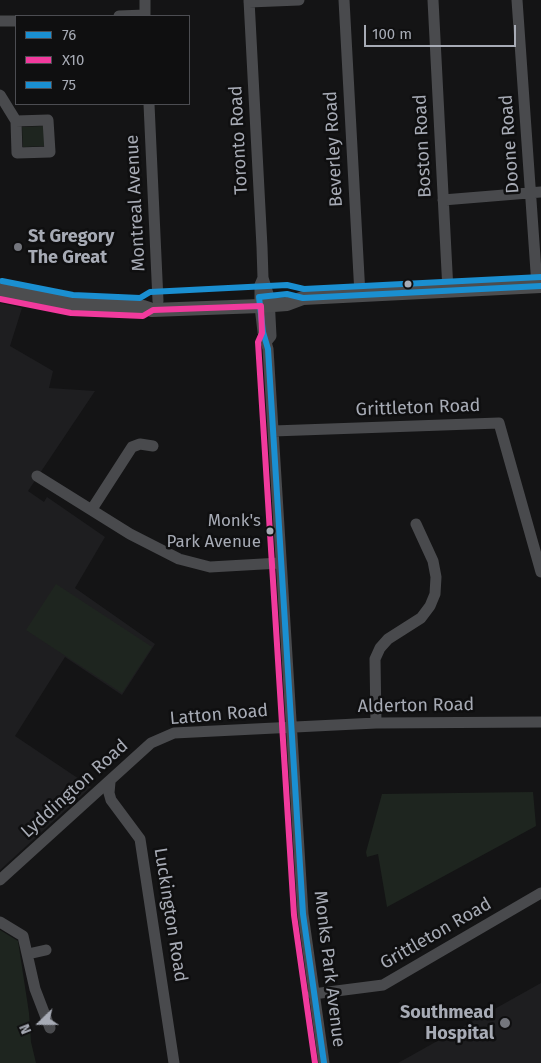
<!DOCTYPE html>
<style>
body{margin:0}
#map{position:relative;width:541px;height:1063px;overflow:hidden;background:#141415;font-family:"Fira Sans",sans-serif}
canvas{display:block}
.legend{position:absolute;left:15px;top:15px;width:175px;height:90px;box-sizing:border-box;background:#0f0f10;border:1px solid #4c4d52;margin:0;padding:6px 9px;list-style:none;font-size:15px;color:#a7abb5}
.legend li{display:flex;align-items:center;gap:10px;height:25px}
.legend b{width:25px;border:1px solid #4c4d52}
.north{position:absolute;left:15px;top:998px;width:50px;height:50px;-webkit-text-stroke:4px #0f0f10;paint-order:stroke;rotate:248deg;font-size:14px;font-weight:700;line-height:20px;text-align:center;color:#a7abb5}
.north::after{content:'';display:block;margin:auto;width:18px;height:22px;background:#a7abb5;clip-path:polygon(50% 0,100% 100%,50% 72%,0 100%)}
.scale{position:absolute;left:364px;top:25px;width:152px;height:22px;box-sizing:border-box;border:2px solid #a7abb5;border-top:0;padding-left:6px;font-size:15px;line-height:18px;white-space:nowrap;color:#a7abb5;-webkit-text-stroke:4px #0f0f10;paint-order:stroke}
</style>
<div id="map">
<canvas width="541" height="1063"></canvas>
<ul class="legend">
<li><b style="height:6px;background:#1a8fd1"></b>76</li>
<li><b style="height:6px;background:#f13a9d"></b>X10</li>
<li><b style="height:6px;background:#1a8fd1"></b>75</li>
</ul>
<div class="north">N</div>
<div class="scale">100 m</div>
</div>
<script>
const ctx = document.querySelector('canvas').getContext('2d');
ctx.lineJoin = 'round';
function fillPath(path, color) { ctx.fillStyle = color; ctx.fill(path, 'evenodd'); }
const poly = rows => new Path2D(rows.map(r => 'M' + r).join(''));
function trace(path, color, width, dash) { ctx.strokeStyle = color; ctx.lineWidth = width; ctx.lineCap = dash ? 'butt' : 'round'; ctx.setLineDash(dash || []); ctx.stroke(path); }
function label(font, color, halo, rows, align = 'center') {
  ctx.font = font + ' "Fira Sans",sans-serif'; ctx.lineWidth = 5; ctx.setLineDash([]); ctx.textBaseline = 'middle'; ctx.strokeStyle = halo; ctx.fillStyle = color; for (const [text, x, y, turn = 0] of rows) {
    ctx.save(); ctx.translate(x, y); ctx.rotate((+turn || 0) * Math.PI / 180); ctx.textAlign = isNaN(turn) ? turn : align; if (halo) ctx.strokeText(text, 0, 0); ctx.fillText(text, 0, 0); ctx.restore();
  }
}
fillPath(poly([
 [0,303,22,308,10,346,53,371,49,388,95,391,28,491,44,502,47,497,105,537,75,588,155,644,122,695,65,657,15,736,91,787,0,870],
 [541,983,541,1063,398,1063]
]), '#1e1e20');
fillPath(poly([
 [44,126,45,146,23,147,22,127],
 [56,584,152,647,122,693,26,630],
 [533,792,536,826,387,907,378,854,367,857,366,852,382,794],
 [0,930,18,941,29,1013,31,1042,36,1063,0,1063]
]), '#1e251f');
trace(poly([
 [145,0,145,16],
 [249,0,262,247,263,278,260,285,260,306,263,332,268,349,303,914,324,1063],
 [344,0,360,295],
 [433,0,448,291],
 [517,0,537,286],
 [249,2,299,0],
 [119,16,145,15],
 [0,21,16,21],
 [0,95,16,121,17,153,50,152,48,120,16,121],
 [149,104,158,301],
 [443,200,541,192],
 [263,278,269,297,271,336,267,341],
 [273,431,499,423,541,572],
 [37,476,130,534,179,559,210,567,280,563],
 [92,509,132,447,140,444,153,446],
 [376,723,375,659,380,648,388,639,421,618,430,606,435,594,436,577,433,561,416,524],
 [110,782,109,793,111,800,140,839,174,1063],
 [0,880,151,743,174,733,376,723,541,722],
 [0,922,23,936,35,989,50,1028],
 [28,954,46,950],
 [313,994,383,985,541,893]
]), '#494a4d', 11);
trace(poly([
 [0,290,72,304,143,307,152,310,260,306,287,304,303,298,541,286]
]), '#4c4d4f', 14);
trace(poly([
 [259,297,263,332,268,349,303,914,324,1063],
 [259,297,287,294,303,298,541,286]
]), '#1a8fd1', 6);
trace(poly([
 [0,299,71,313,143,316,153,310,261,306,262,333,258,342,294,915,315,1063]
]), '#f13a9d', 6);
trace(poly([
 [2,281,73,295,140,298,150,292,287,285,304,289,541,277]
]), '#1a8fd1', 6);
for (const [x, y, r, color] of [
 [18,247,5,"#74767d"],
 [408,284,4.5,"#a7abb5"],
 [270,531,4.5,"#a7abb5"],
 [505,1023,6,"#74767d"]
]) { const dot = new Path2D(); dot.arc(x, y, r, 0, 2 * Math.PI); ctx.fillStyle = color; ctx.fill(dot); trace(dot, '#0f0f10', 2); }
label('17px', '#a7abb5', '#0f0f10', [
 ["Monk's",261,521],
 ["Park Avenue",261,542]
], 'right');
label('18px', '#a7abb5', '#0f0f10', [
 ["Toronto Road",239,140,-93],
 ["Doone Road",510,144,-94],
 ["Boston Road",423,146,-93],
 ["Beverley Road",334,149,-93],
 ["Montreal Avenue",136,203,-93],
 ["Grittleton Road",418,408,-2],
 ["Alderton Road",416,706,-1],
 ["Latton Road",219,715,-5],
 ["Lyddington Road",75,789,-42],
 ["Luckington Road",170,915,81],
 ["Grittleton Road",436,934,-30],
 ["Monks Park Avenue",329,969,83]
]);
label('bold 18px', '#a7abb5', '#0f0f10', [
 ["St Gregory",28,237],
 ["The Great",28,258],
 ["Southmead",494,1013,"right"],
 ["Hospital",494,1034,"right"]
], 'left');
</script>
